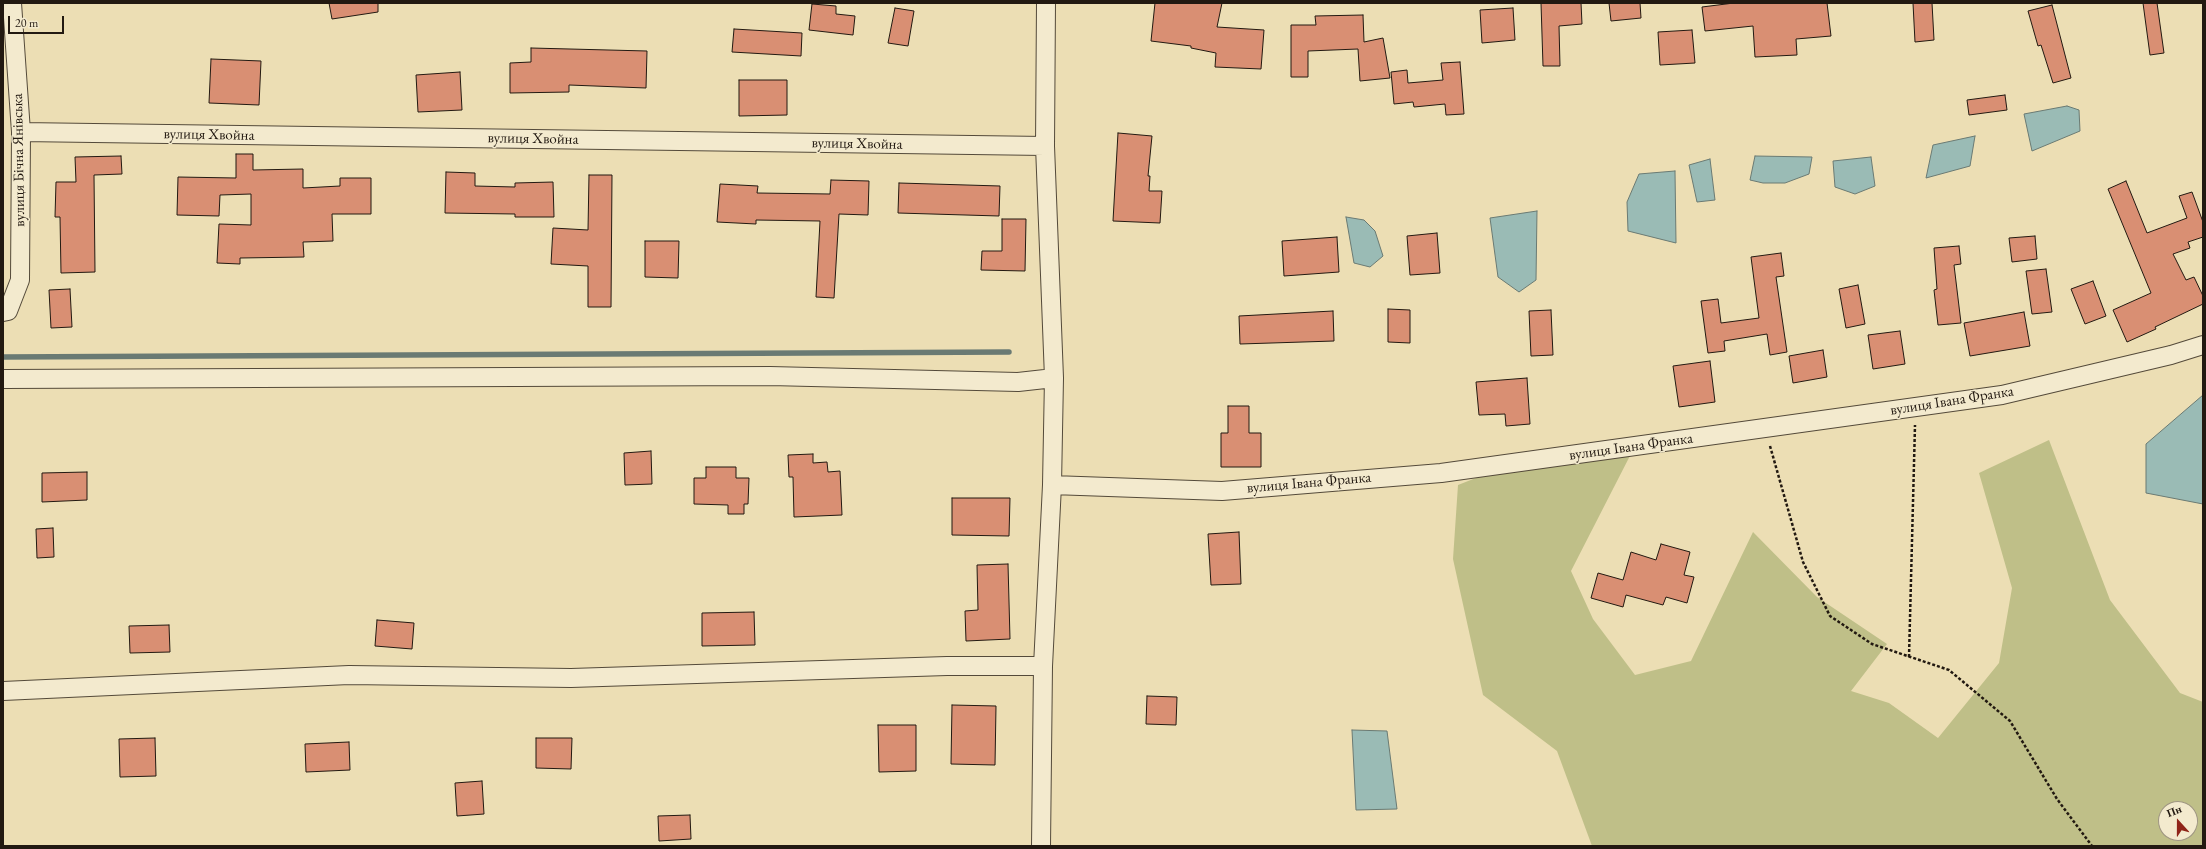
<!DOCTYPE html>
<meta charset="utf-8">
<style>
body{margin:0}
#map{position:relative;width:2206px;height:849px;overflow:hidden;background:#ecdeb4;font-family:"EB Garamond",serif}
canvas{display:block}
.frame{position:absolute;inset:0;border:4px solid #221911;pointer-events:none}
.north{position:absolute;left:2158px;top:801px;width:40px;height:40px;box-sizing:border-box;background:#f3eace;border:1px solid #9f9682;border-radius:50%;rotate:339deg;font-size:11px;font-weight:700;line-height:16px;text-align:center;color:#221911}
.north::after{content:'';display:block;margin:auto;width:14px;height:18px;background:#8f2418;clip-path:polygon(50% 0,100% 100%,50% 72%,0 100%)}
.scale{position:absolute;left:8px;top:16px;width:56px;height:18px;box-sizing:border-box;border:2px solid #221911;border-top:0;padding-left:5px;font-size:12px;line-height:14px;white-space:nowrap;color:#221911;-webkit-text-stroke:3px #f3eace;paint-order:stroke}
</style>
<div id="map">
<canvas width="2206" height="849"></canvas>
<div class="frame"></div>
<div class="north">Пн</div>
<div class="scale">20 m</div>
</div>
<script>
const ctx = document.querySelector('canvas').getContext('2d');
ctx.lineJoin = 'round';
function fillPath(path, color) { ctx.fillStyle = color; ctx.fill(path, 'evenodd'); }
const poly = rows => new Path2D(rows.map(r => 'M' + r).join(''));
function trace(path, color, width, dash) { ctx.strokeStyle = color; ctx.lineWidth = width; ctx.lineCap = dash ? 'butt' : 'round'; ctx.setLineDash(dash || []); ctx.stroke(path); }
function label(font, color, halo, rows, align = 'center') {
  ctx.font = font + ' "EB Garamond",serif'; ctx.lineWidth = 3; ctx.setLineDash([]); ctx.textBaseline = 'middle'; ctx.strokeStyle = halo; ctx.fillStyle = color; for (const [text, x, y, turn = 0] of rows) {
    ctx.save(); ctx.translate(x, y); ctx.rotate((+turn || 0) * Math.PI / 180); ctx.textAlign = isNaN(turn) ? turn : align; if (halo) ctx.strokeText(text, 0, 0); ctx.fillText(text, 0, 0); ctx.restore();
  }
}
fillPath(poly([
 [2049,440,2110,600,2180,693,2203,702,2203,846,1592,846,1557,751,1483,695,1453,559,1458,485,1532,456,1635,446,1571,571,1593,619,1635,675,1691,661,1753,532,1817,597,1887,644,1851,691,1889,703,1938,738,1999,663,2012,588,1979,473],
 [2166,809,2190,809,2190,833,2166,833]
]), '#bfbf88');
const water = poly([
 [2067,106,2079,110,2080,131,2032,151,2024,114,2067,106],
 [1975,136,1970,166,1926,178,1933,145,1975,136],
 [1755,156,1812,157,1809,174,1785,183,1763,183,1750,180,1755,156],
 [1871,157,1875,186,1855,194,1835,187,1833,161,1871,157],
 [1710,159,1715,200,1697,202,1689,165,1710,159],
 [1675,171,1676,243,1628,231,1627,202,1639,174,1675,171],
 [1537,211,1536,280,1519,292,1498,277,1490,218,1537,211],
 [1346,217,1364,220,1375,231,1383,256,1370,267,1354,263,1346,217],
 [2203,395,2203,504,2146,493,2146,444,2203,395],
 [1352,730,1387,731,1397,809,1356,810,1352,730]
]);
fillPath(water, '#9abbb5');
trace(water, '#6a7a73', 1);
trace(poly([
 [3,357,1009,352]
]), '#6a7a73', 5.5);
const building = poly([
 [329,3,378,3,378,12,332,19,329,3],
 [1155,3,1222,3,1217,27,1264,30,1261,69,1215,67,1216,53,1191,48,1191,46,1151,41,1155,3],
 [1541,3,1581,3,1582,24,1559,26,1560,66,1543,66,1541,3],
 [1609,3,1640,3,1641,18,1611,21,1609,3],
 [1734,3,1827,3,1831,36,1796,39,1797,55,1755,57,1753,26,1705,31,1702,7,1734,3],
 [1913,3,1932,3,1934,40,1915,42,1913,3],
 [2143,3,2157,3,2164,53,2150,55,2143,3],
 [812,4,836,6,836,14,855,16,853,35,809,30,812,4],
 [2052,5,2071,78,2053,83,2041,45,2038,46,2028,11,2052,5],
 [895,8,914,11,908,46,888,43,895,8],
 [1513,8,1515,40,1482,43,1480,10,1513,8],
 [1363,15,1364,42,1383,38,1390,78,1360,81,1358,49,1308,51,1308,77,1291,77,1291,25,1316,25,1315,16,1363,15],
 [734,29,802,33,801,56,732,52,734,29],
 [1692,30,1695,63,1660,65,1658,32,1692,30],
 [531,48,647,51,646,88,569,85,569,92,510,93,510,63,531,62,531,48],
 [211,59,261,61,259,105,209,103,211,59],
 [1460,62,1464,114,1446,115,1445,104,1414,107,1413,102,1394,104,1391,72,1407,70,1408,83,1443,80,1441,63,1460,62],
 [460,72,462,110,418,112,416,75,460,72],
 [739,80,787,80,787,115,739,116,739,80],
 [2005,95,2007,110,1969,115,1967,100,2005,95],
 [1118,133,1152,136,1148,176,1150,176,1149,191,1162,191,1160,223,1113,221,1118,133],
 [236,154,253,154,253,170,303,169,303,188,340,186,340,178,371,178,371,214,332,214,333,241,303,242,304,257,240,258,240,264,217,263,219,224,251,225,251,194,220,195,219,216,177,215,178,177,236,178,236,154],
 [121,156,122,174,94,175,95,272,61,273,60,217,55,217,56,182,76,182,75,157,121,156],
 [446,172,475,173,475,186,515,187,515,183,553,182,554,217,515,217,515,214,445,213,446,172],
 [589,175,612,175,611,307,588,307,588,266,551,264,553,228,588,230,589,175],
 [831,180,869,181,868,215,839,214,834,298,816,297,820,221,756,220,756,224,717,222,720,184,758,186,757,193,830,194,831,180],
 [2126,181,2147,233,2187,218,2179,196,2192,192,2203,222,2203,237,2188,242,2190,248,2173,254,2186,280,2194,277,2203,296,2203,304,2155,327,2156,329,2127,342,2113,310,2151,293,2108,189,2126,181],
 [899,183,1000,186,999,216,898,213,899,183],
 [1002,219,1026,219,1025,271,981,270,982,251,1002,251,1002,219],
 [1437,233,1440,273,1410,275,1407,236,1437,233],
 [2035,236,2037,259,2012,262,2009,238,2035,236],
 [1337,237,1339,272,1284,276,1282,241,1337,237],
 [645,241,679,241,678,278,645,277,645,241],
 [1959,246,1961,264,1954,265,1961,323,1938,325,1934,290,1937,289,1934,248,1959,246],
 [1781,253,1784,276,1776,277,1787,352,1770,355,1767,334,1724,341,1725,351,1708,353,1701,301,1718,299,1721,323,1759,318,1751,257,1781,253],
 [2046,269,2052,312,2032,314,2026,271,2046,269],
 [2093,281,2106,316,2085,324,2071,289,2093,281],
 [1858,285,1865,324,1846,328,1839,289,1858,285],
 [70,289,72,327,51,328,49,290,70,289],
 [1388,309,1410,310,1410,343,1388,342,1388,309],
 [1551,310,1553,355,1531,356,1529,311,1551,310],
 [1333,311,1334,341,1240,344,1239,316,1333,311],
 [2024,312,2030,346,1970,356,1964,323,2024,312],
 [1900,331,1905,364,1873,369,1868,335,1900,331],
 [1823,350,1827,377,1793,383,1789,356,1823,350],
 [1710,361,1715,402,1679,407,1673,366,1710,361],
 [1527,378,1530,424,1506,426,1505,414,1479,415,1476,382,1527,378],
 [1228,406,1249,406,1249,433,1261,433,1261,467,1221,467,1221,433,1228,433,1228,406],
 [651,451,652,484,625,485,624,453,651,451],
 [813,454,813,463,827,462,828,472,840,471,842,515,794,517,793,477,789,477,788,455,813,454],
 [706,467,736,467,736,478,749,478,748,504,744,504,744,514,728,514,728,505,694,504,694,478,706,478,706,467],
 [87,472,87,500,42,502,42,473,87,472],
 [952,498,1010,498,1009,536,952,535,952,498],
 [53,528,54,557,37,558,36,529,53,528],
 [1239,532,1241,584,1211,585,1208,534,1239,532],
 [1661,544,1690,552,1684,575,1694,577,1687,603,1666,597,1663,605,1626,595,1623,607,1591,598,1598,573,1623,580,1631,552,1656,560,1661,544],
 [1008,564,1010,639,966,641,965,611,978,610,977,565,1008,564],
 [754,612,755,645,702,646,702,613,754,612],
 [377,620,414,623,412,649,375,646,377,620],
 [169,625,170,652,130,653,129,626,169,625],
 [1147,696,1177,697,1176,725,1146,724,1147,696],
 [952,705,996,706,995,765,951,764,952,705],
 [878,725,916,725,916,771,879,772,878,725],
 [155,738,156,776,120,777,119,739,155,738],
 [536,738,572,738,571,769,536,768,536,738],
 [349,742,350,770,306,772,305,744,349,742],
 [482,781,484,814,457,816,455,783,482,781],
 [690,815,691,839,659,841,658,816,690,815]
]);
fillPath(building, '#d98f73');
trace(building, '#221911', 1);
const minor = poly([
 [21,132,1045,146],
 [3,312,8,311,20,280,21,132,12,3],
 [3,379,770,376,1018,382,1054,378],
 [1052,485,1222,491,1441,473,2002,395,2171,355,2203,345],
 [3,691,349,675,571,678,947,666,1043,666],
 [1041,846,1043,666,1052,485,1054,378,1045,146,1046,3]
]);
trace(minor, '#544a3a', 20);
trace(poly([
 [1770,446,1803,562,1830,616,1872,644,1949,670,2010,721,2057,799,2092,846],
 [1909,657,1915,425]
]), '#221911', 2.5, [3, 2]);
trace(minor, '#f3eace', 18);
label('15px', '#221911', '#f3eace', [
 ["вулиця Хвойна",209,135,1],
 ["вулиця Хвойна",533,139,1],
 ["вулиця Хвойна",857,144,1],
 ["вулиця Бічна Янівська",19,160,-91],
 ["вулиця Івана Франка",1952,401,-9],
 ["вулиця Івана Франка",1631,447,-8],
 ["вулиця Івана Франка",1309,483,-5]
]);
</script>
